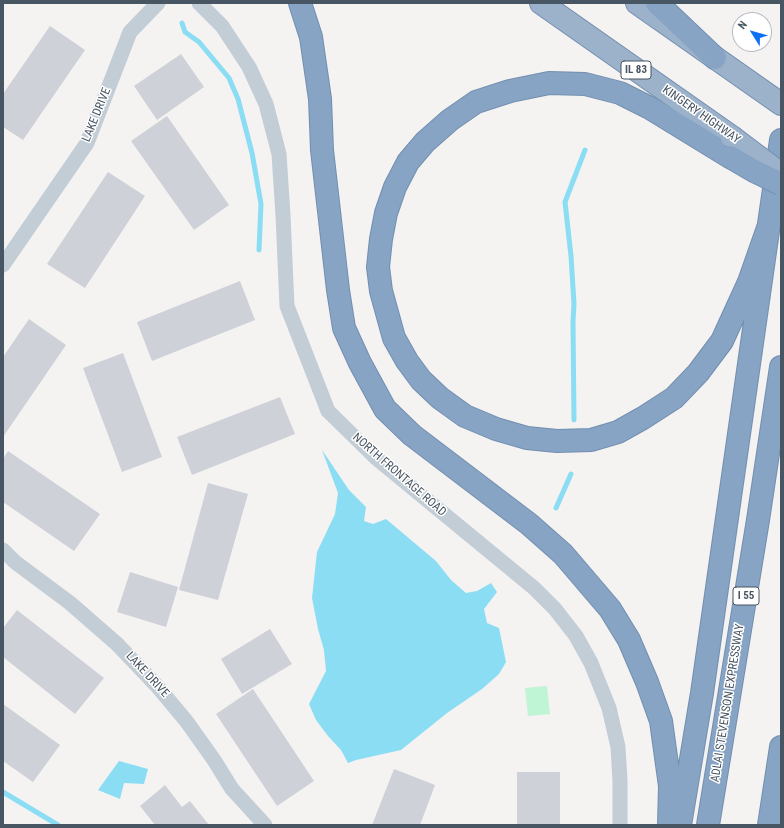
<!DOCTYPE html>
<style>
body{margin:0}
#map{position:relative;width:784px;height:828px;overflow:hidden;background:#f5f2f2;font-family:"Roboto Condensed",sans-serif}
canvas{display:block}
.frame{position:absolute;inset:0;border:4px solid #485562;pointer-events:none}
.north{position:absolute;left:732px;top:12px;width:40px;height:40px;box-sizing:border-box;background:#fff;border:1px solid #b6bbc0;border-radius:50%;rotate:307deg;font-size:11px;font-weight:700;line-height:16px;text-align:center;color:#485562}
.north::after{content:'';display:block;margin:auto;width:14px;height:18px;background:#0d70f4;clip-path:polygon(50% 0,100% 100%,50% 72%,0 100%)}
</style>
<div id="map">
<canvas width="784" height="828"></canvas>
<div class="frame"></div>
<div class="north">N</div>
</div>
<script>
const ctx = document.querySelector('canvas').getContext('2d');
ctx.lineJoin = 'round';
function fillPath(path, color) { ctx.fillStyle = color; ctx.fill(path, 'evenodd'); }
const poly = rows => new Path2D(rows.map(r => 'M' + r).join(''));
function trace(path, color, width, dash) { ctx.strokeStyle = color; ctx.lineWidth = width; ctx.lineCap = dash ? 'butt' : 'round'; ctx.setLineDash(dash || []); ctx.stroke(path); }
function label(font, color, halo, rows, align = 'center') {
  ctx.font = font + ' "Roboto Condensed",sans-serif'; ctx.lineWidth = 3; ctx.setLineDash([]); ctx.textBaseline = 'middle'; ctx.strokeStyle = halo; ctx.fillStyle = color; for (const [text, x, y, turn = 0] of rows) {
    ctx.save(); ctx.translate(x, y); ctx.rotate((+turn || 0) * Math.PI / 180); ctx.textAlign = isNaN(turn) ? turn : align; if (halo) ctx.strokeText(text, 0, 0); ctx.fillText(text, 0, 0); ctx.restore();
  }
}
fillPath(poly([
 [547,686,550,714,528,716,525,688]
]), '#bff4d4');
fillPath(poly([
 [322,450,349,490,366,507,364,521,373,524,386,519,436,561,451,580,466,593,477,591,491,583,497,592,484,609,487,623,499,628,506,662,499,674,482,689,447,713,401,750,356,760,348,763,341,750,328,736,316,720,309,704,326,671,324,650,318,629,312,598,317,552,335,514,338,493],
 [119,761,148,769,144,784,124,783,120,799,98,790]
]), '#8addf3');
trace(poly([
 [182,23,185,32,199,42,229,78,238,99,252,153,261,204,259,250],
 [574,420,573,321,574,304,571,256,565,202,585,150],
 [556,508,571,474],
 [3,792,58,825]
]), '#8addf3', 5);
fillPath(poly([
 [50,26,85,50,23,140,3,127,3,94],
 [181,54,204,87,157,120,134,86],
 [167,116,229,205,194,230,131,141],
 [108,172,145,196,85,288,47,264],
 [240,281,255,320,152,361,137,322],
 [29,319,66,345,3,437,3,357],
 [123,353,162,457,122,472,83,368],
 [280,397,295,434,192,475,177,437],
 [8,451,100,514,74,551,3,502,3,459],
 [208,483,248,494,218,600,179,590],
 [130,572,178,587,166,627,117,612],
 [17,610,104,678,75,714,3,657,3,628],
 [270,629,292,664,242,694,221,659],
 [253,689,314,781,277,806,216,714],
 [3,704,60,745,33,782,3,761],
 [394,769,435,785,420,825,372,825],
 [517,772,560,772,560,825,517,825],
 [165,785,182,807,190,801,209,825,155,825,140,806]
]), '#ced1d8');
const trunk = poly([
 [541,3,732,137],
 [637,3,781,104]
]);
const motorway = poly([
 [300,3,311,37,320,99,322,150,338,290,344,328,360,363,385,409,412,435,529,524,563,554,610,609,629,640,647,682,661,721,670,786,669,825],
 [657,3,715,58],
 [730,157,650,108,620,93,585,84,549,83,510,91,476,102,450,120,425,142,408,162,395,187,386,213,381,239,378,267,381,291,394,338,407,361,421,380,440,398,465,416,496,429,527,438,557,441,591,440,618,432,643,418,674,398,698,373,722,341,749,282,768,228],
 [680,825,702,693,781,140],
 [708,825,758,520,781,367],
 [769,825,781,747]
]);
trace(trunk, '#728fb0', 24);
trace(motorway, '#728fb0', 24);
trace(poly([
 [199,3,222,26,249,67,266,104,279,154,283,215,287,306,328,411,376,458,534,588,555,609,576,636,591,663,609,708,618,747,620,781,620,825],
 [3,265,87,143,130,32,158,3],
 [3,550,15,562,70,603,117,644,157,686,187,722,214,760,232,789,265,825]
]), '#c2cdd5', 15);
trace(trunk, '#9cb2cb', 22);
trace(motorway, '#87a4c4', 22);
const trunkBridge = poly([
 [732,137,781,174]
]);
const motorwayBridge = poly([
 [730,157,754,171,781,184]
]);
trace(trunkBridge, '#728fb0', 24, []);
trace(motorwayBridge, '#728fb0', 24, []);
trace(trunkBridge, '#9cb2cb', 22);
trace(motorwayBridge, '#87a4c4', 22);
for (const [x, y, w] of [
 [636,70,30],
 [746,596,26]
]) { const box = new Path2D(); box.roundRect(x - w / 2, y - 9, w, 18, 3); ctx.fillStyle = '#fff'; ctx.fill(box); trace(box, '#485562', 1); }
label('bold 11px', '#485562', null, [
 ["IL 83",636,70],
 ["I 55",746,596]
]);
label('12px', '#485562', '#fff', [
 ["LAKE DRIVE",97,115,-68],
 ["KINGERY HIGHWAY",701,115,35],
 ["NORTH FRONTAGE ROAD",399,475,41],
 ["LAKE DRIVE",147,675,47],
 ["ADLAI STEVENSON EXPRESSWAY",728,703,-81]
]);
</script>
